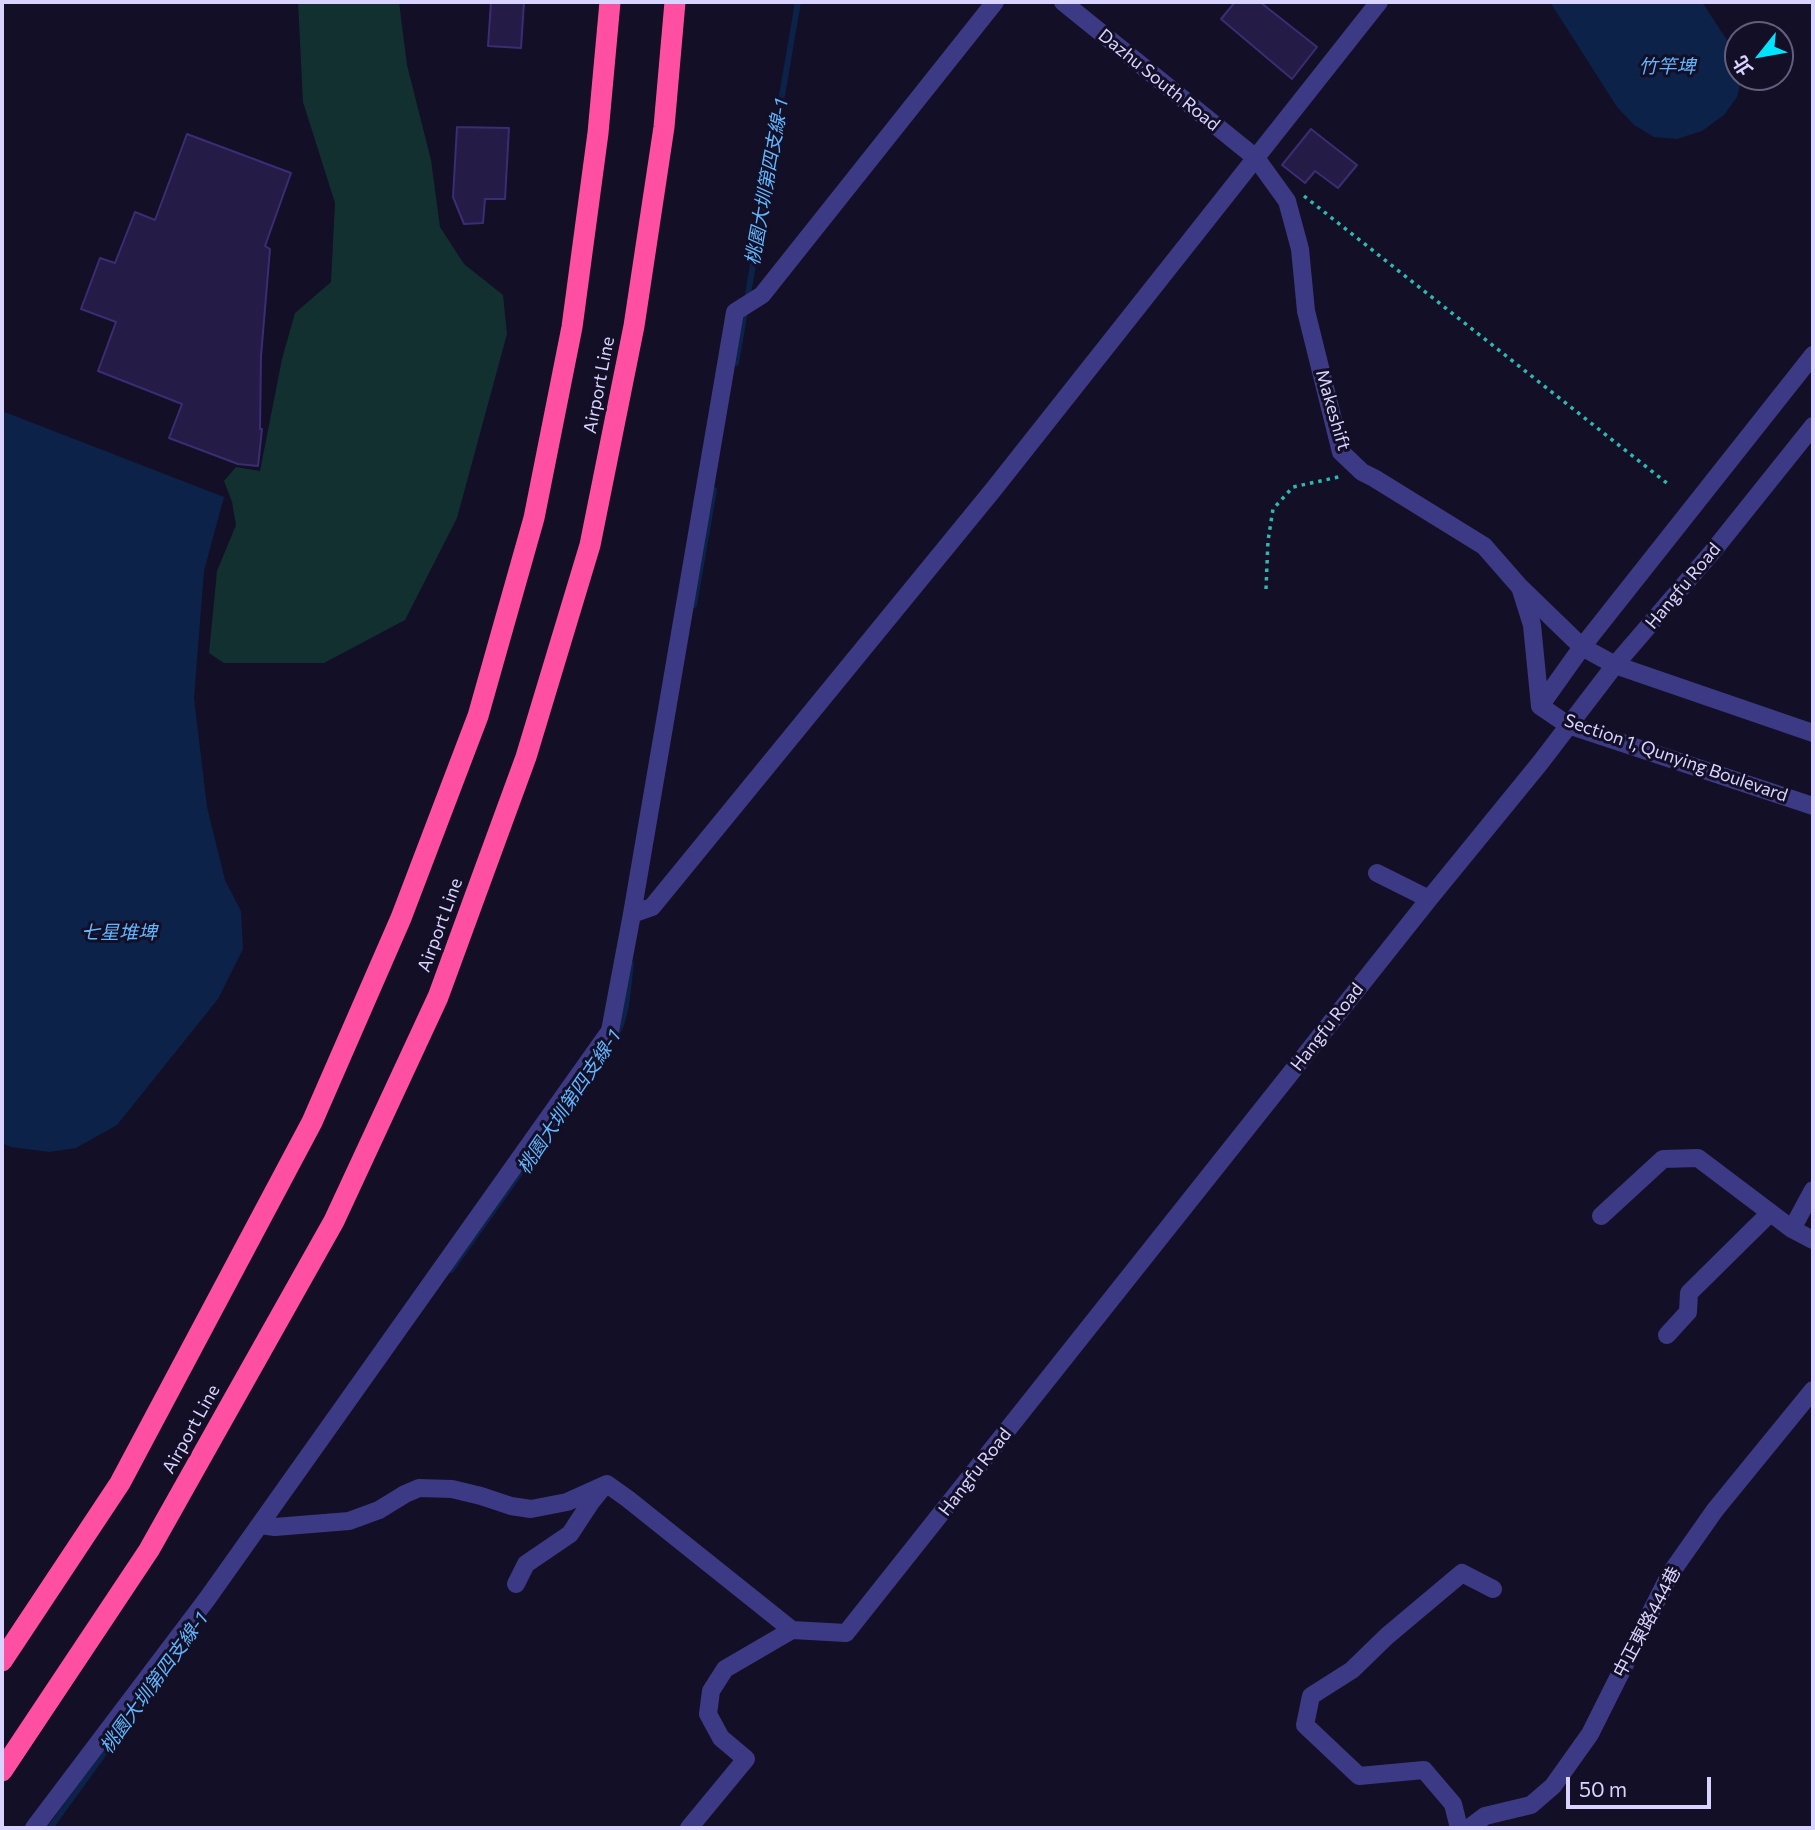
<!DOCTYPE html>
<meta charset="utf-8">
<style>
body{margin:0}
#map{position:relative;width:1815px;height:1830px;overflow:hidden;background:#130f26;font-family:Commissioner,"Noto Sans TC",sans-serif}
canvas{display:block}
.frame{position:absolute;inset:0;border:4px solid #d9d4ff;pointer-events:none}
.north{position:absolute;left:1724px;top:21px;width:70px;height:70px;box-sizing:border-box;background:#130f26;border:2px solid #625e7d;border-radius:50%;rotate:239deg;font-size:19px;font-weight:700;line-height:28px;text-align:center;color:#d9d4ff}
.north::after{content:'';display:block;margin:auto;width:24px;height:32px;background:#00e5ff;clip-path:polygon(50% 0,100% 100%,50% 72%,0 100%)}
.scale{position:absolute;left:1566px;top:1777px;width:145px;height:32px;box-sizing:border-box;border:4px solid #d9d4ff;border-top:0;padding-left:9px;font-size:21px;line-height:24px;white-space:nowrap;color:#d9d4ff;-webkit-text-stroke:5px #130f26;paint-order:stroke}
</style>
<div id="map">
<canvas width="1815" height="1830"></canvas>
<div class="frame"></div>
<div class="north">北</div>
<div class="scale">50 m</div>
</div>
<script>
const ctx = document.querySelector('canvas').getContext('2d');
ctx.lineJoin = 'round';
function fillPath(path, color) { ctx.fillStyle = color; ctx.fill(path, 'evenodd'); }
const poly = rows => new Path2D(rows.map(r => 'M' + r).join(''));
function trace(path, color, width, dash) { ctx.strokeStyle = color; ctx.lineWidth = width; ctx.lineCap = dash ? 'butt' : 'round'; ctx.setLineDash(dash || []); ctx.stroke(path); }
function label(font, color, halo, rows, align = 'center') {
  ctx.font = font + ' Commissioner,"Noto Sans TC",sans-serif'; ctx.lineWidth = 6; ctx.setLineDash([]); ctx.textBaseline = 'middle'; ctx.strokeStyle = halo; ctx.fillStyle = color; for (const [text, x, y, turn = 0] of rows) {
    ctx.save(); ctx.translate(x, y); ctx.rotate((+turn || 0) * Math.PI / 180); ctx.textAlign = isNaN(turn) ? turn : align; if (halo) ctx.strokeText(text, 0, 0); ctx.fillText(text, 0, 0); ctx.restore();
  }
}
fillPath(poly([
 [298,2,399,2,407,65,431,160,440,227,464,264,503,295,507,334,457,518,405,620,324,663,224,663,209,653,217,571,236,525,232,502,224,481,236,467,260,471,282,359,295,313,331,282,335,203,303,102]
]), '#12302f');
fillPath(poly([
 [1550,2,1702,2,1733,49,1738,66,1738,77,1742,78,1737,97,1724,115,1702,131,1677,139,1654,137,1634,125,1617,107],
 [2,411,224,497,204,571,194,698,207,807,225,880,241,911,243,949,218,999,117,1125,76,1148,49,1152,11,1147,2,1143]
]), '#0c2248');
trace(poly([
 [747,300,798,2],
 [736,363,745,311],
 [694,605,714,490],
 [616,1035,621,1025,626,1006,631,964],
 [451,1270,589,1076],
 [50,1828,162,1673]
]), '#0c2248', 6);
const building = poly([
 [491,2,524,2,521,48,488,46,491,2],
 [1235,2,1260,2,1317,47,1292,79,1221,19,1235,2],
 [457,127,509,128,505,199,485,199,483,223,464,224,453,197,457,127],
 [1311,129,1357,165,1338,188,1315,171,1305,183,1282,165,1311,129],
 [187,134,291,173,265,246,270,249,261,356,260,429,262,429,258,466,238,464,169,438,182,404,98,371,116,322,81,309,100,258,115,263,135,212,155,220,187,134]
]);
fillPath(building, '#241b47');
trace(building, '#3b2d73', 2);
trace(poly([
 [1304,196,1668,484],
 [1266,589,1268,541,1273,509,1293,487,1343,476]
]), '#2fb8b0', 3.5, [3.5, 5]);
trace(poly([
 [1063,2,1256,158,1287,201,1300,249,1306,311,1341,452,1362,472,1374,478,1484,546,1519,586,1582,647,1615,665,1813,733],
 [1521,590,1532,625,1540,706],
 [1540,706,1582,647,1813,355],
 [1540,706,1568,725,1813,806],
 [1377,873,1429,899],
 [632,914,652,907,993,490,1379,2],
 [1601,1216,1663,1159,1698,1158,1792,1229,1813,1240],
 [1792,1229,1813,1190],
 [1667,1335,1688,1312,1689,1293,1770,1213],
 [260,1525,275,1527,349,1521,379,1510,405,1494,419,1488,452,1489,481,1496,511,1506,531,1509,567,1502,607,1484,628,1499,792,1630],
 [516,1584,526,1564,570,1534,591,1502,604,1486],
 [34,1828,207,1599,610,1031,632,914,735,312,762,295,995,2],
 [689,1828,746,1759,721,1738,708,1714,711,1691,725,1669,792,1630,846,1633,1429,899,1540,763,1615,665,1713,551,1813,426],
 [1459,1828,1453,1804,1424,1770,1359,1776,1305,1725,1311,1696,1352,1670,1387,1636,1462,1573,1493,1589],
 [1469,1828,1485,1816,1531,1805,1553,1786,1590,1734,1670,1574,1715,1510,1813,1390]
]), '#3d3a85', 18);
trace(poly([
 [2,1661,120,1483,312,1122,401,918,478,716,534,518,572,327,598,133,610,2],
 [2,1771,149,1550,334,1221,438,997,526,757,590,545,634,326,664,127,675,2]
]), '#ff4fa3', 21);
label('18px', '#d9d4ff', '#130f26', [
 ["Dazhu South Road",1159,80,39],
 ["Airport Line",599,385,-79],
 ["Makeshift",1333,410,74],
 ["Hangfu Road",1683,586,-50],
 ["Section 1, Qunying Boulevard",1676,758,19],
 ["Airport Line",440,925,-70],
 ["Hangfu Road",1327,1027,-52],
 ["Airport Line",191,1429,-61],
 ["Hangfu Road",975,1472,-52],
 ["中正東路444巷",1647,1622,-62]
]);
label('italic 19px', '#62b6ff', '#130f26', [
 ["竹竿埤",1667,67],
 ["桃園大圳第四支線-1",767,182,-80],
 ["七星堆埤",119,933],
 ["桃園大圳第四支線-1",569,1102,-56],
 ["桃園大圳第四支線-1",154,1683,-54]
]);
</script>
